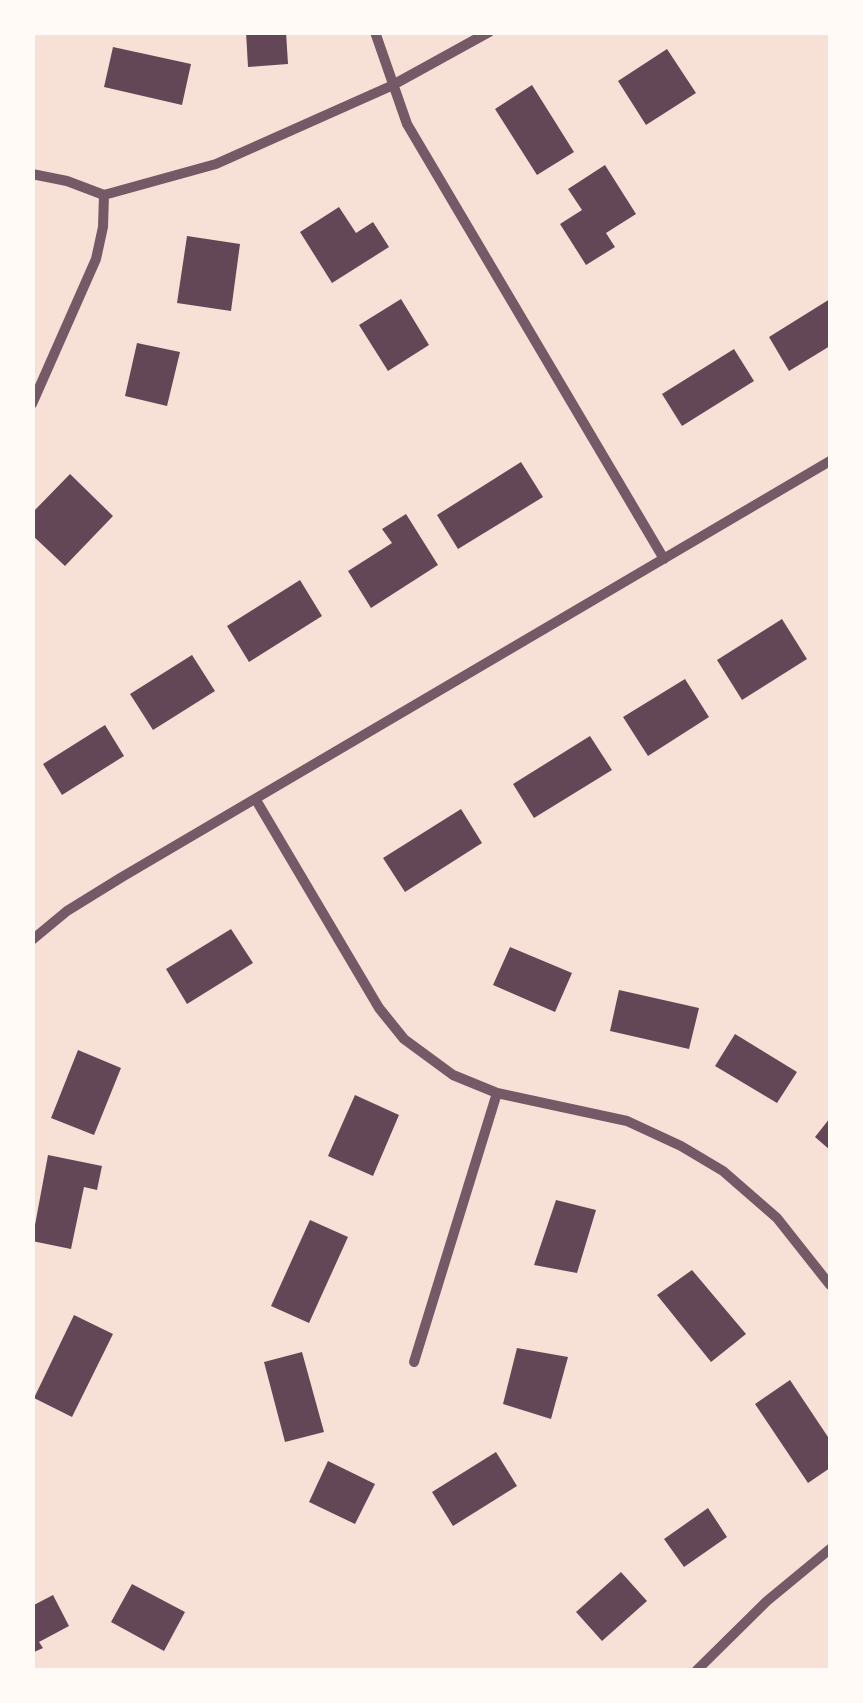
<!DOCTYPE html>
<style>
body{margin:0}
#map{position:relative;width:863px;height:1703px;overflow:hidden;background:#f7e1d7;font-family:"Alegreya Sans",sans-serif}
canvas{display:block}
.frame{position:absolute;inset:0;border:35px solid #fffaf5;pointer-events:none}
</style>
<div id="map">
<canvas width="863" height="1703"></canvas>
<div class="frame"></div>
</div>
<script>
const ctx = document.querySelector('canvas').getContext('2d');
ctx.lineJoin = 'round';
function fillPath(path, color) { ctx.fillStyle = color; ctx.fill(path, 'evenodd'); }
const poly = rows => new Path2D(rows.map(r => 'M' + r).join(''));
function trace(path, color, width, dash) { ctx.strokeStyle = color; ctx.lineWidth = width; ctx.lineCap = dash ? 'butt' : 'round'; ctx.setLineDash(dash || []); ctx.stroke(path); }
fillPath(poly([
 [246,32,286,32,288,64,248,67],
 [113,47,191,64,182,105,104,87],
 [667,49,696,93,646,125,618,81],
 [532,85,574,152,537,175,495,109],
 [605,165,636,214,606,233,615,247,586,265,560,224,582,210,568,189],
 [339,207,356,233,373,222,389,247,332,283,300,232],
 [187,236,240,244,231,311,177,303],
 [401,299,429,345,388,371,359,325],
 [830,299,830,346,789,371,769,337],
 [137,343,180,352,167,406,125,396],
 [734,349,754,381,682,426,662,394],
 [521,462,543,497,458,549,437,515],
 [70,474,113,516,65,566,32,535,32,513],
 [406,514,438,565,371,608,348,571,392,543,382,529],
 [300,580,322,616,249,662,227,626],
 [782,619,807,659,742,700,717,660],
 [192,655,215,691,153,730,130,694],
 [685,679,709,717,648,756,623,717],
 [105,725,124,756,62,795,43,764],
 [590,736,612,770,534,818,513,784],
 [461,809,482,843,405,892,383,858],
 [231,929,253,963,187,1004,166,969],
 [510,947,572,973,555,1012,493,985],
 [619,990,699,1008,689,1049,610,1031],
 [735,1034,797,1072,777,1103,715,1066],
 [78,1050,121,1068,94,1135,51,1118],
 [355,1095,399,1115,373,1176,328,1156],
 [830,1118,830,1150,815,1137],
 [48,1155,102,1166,97,1190,84,1187,71,1249,32,1241],
 [556,1200,596,1210,577,1273,534,1265],
 [310,1220,348,1237,309,1323,271,1306],
 [692,1270,746,1334,711,1362,657,1295],
 [74,1315,113,1334,72,1417,34,1398],
 [517,1348,568,1357,551,1419,503,1404],
 [302,1352,324,1432,285,1442,264,1362],
 [790,1380,830,1440,830,1468,808,1483,755,1404],
 [496,1452,517,1486,453,1526,432,1492],
 [328,1461,375,1484,355,1524,309,1502],
 [708,1508,727,1537,684,1567,664,1539],
 [621,1572,647,1601,602,1641,576,1612],
 [132,1584,185,1612,164,1651,111,1622],
 [53,1595,69,1626,39,1642,43,1648,32,1653,32,1606]
]), '#644757');
trace(poly([
 [375,32,407,124,664,559],
 [32,174,67,181,104,195,216,164,391,86,489,32],
 [32,404,96,259,103,227,104,195],
 [256,800,379,1008,404,1039,453,1075,497,1093,627,1121,681,1146,723,1171,777,1218,830,1285],
 [32,940,67,911,122,877,830,461],
 [414,1362,497,1093],
 [697,1670,767,1601,830,1549]
]), '#755966', 10);
</script>
